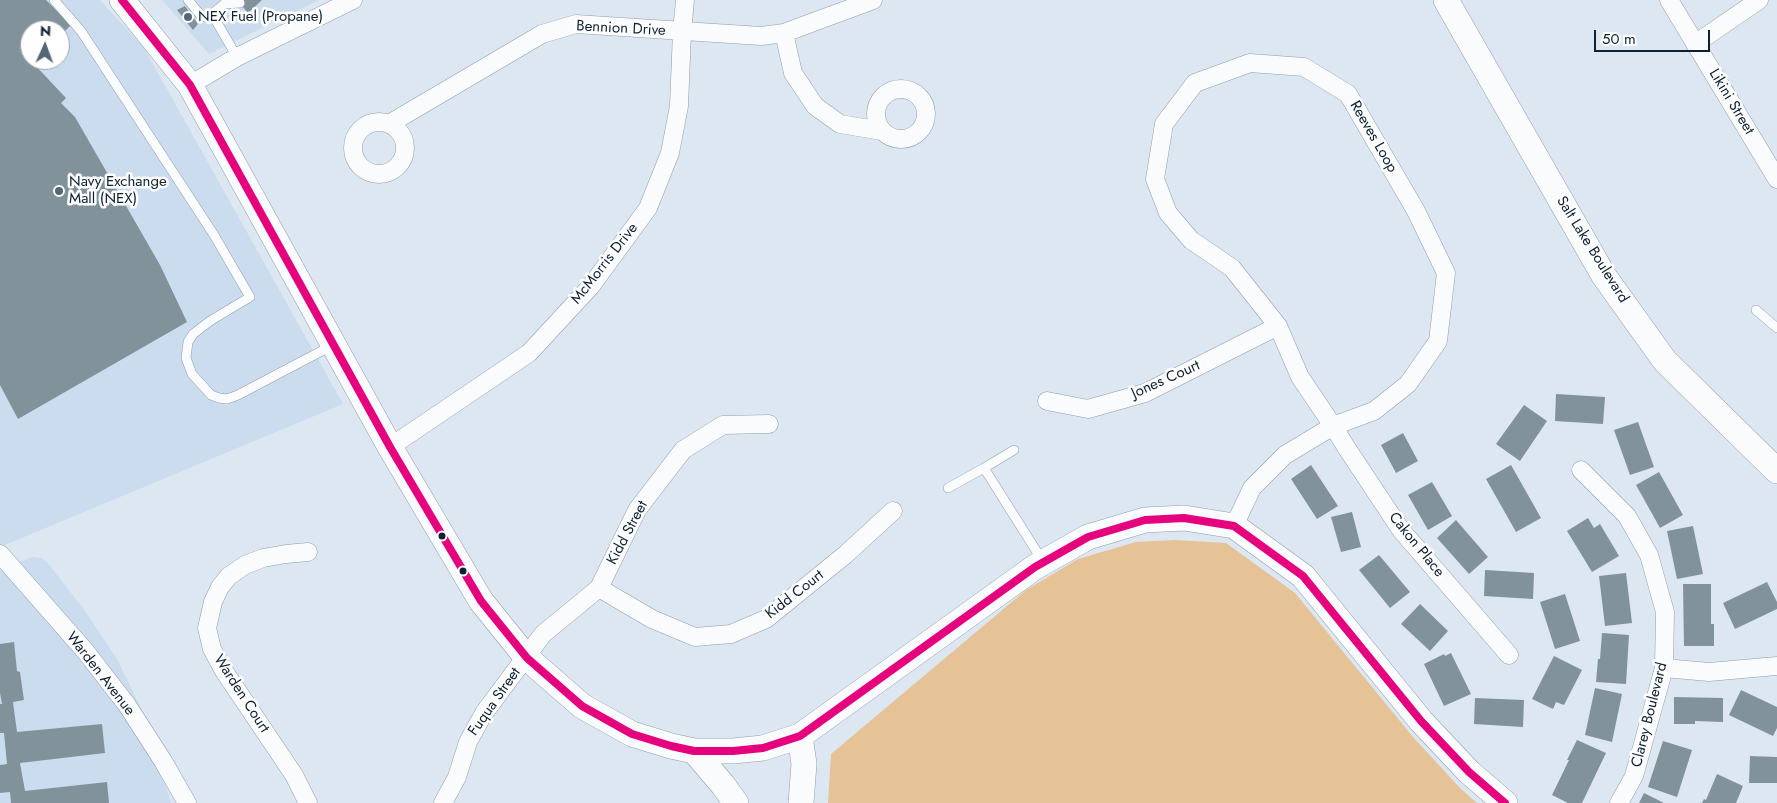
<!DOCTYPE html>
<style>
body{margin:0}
#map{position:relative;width:1777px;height:803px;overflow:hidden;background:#dce7f2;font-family:Jost,sans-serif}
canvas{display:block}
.north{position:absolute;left:20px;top:20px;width:50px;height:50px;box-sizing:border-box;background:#fff;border:1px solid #9ea6ad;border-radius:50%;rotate:2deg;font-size:14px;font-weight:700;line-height:20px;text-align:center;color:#0d2133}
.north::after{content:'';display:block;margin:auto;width:18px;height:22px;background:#556676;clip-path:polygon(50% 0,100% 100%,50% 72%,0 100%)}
.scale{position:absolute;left:1594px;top:30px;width:116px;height:22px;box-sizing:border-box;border:2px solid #0d2133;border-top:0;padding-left:6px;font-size:15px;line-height:18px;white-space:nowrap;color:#0d2133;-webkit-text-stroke:4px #fff;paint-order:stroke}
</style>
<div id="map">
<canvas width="1777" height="803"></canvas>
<div class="north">N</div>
<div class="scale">50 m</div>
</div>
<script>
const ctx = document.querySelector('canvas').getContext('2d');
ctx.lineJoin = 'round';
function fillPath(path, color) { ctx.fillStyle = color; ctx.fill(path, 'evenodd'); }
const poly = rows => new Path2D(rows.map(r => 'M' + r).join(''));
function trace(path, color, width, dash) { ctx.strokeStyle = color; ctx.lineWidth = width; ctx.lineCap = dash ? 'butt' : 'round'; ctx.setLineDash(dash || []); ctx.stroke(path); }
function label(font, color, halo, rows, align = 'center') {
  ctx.font = font + ' Jost,sans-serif'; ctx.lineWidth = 5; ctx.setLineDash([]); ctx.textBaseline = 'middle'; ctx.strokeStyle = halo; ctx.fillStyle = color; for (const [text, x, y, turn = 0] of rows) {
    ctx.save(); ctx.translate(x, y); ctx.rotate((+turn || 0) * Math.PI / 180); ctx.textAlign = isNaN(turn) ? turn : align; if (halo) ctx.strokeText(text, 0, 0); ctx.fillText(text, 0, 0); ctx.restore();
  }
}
fillPath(poly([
 [0,0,100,0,144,48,343,404,0,547],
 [30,30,60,30,60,60,30,60],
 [162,0,319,0,209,54],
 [32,557,41,558,47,562,85,611,117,659,141,708,171,803,0,803,0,570]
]), '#cadced');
fillPath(poly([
 [1175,540,1226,543,1295,593,1413,737,1461,789,1477,803,828,803,831,754,1026,590,1078,559,1136,542]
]), '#e6c297');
fillPath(poly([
 [0,0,46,0,71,25,60,36,60,30,30,30,30,60,34,60,32,62,66,98,61,103,75,117,160,265,187,322,18,419,0,385],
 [237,0,262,0,248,13],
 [185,6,198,24,193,30,177,10],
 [1556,394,1605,397,1603,424,1555,421],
 [1524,405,1547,421,1520,461,1496,444],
 [1638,422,1654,467,1630,475,1614,430],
 [1403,433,1418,461,1396,473,1381,445],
 [1311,465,1338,506,1317,519,1291,479],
 [1511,465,1541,518,1516,532,1486,479],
 [1659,472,1683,515,1660,528,1636,485],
 [1432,482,1452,516,1428,530,1408,495],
 [1352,512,1361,547,1341,552,1331,517],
 [1588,518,1594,528,1600,524,1619,556,1592,572,1567,531],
 [1456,520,1488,557,1469,574,1437,538],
 [1693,526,1703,574,1677,579,1667,531],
 [1379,555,1410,592,1390,608,1359,570],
 [1485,570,1534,573,1533,599,1484,596],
 [1626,573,1632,623,1605,626,1599,576],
 [1767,582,1777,602,1777,609,1735,629,1723,603],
 [1683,584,1711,584,1711,624,1714,624,1714,646,1684,646],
 [1565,594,1580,641,1555,649,1540,602],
 [1420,604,1448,631,1430,651,1401,624],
 [1602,633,1629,635,1626,684,1596,682,1598,659,1600,659],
 [14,642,17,671,20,672,24,700,13,702,17,732,102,724,105,753,20,763,25,791,107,782,109,803,11,803,10,792,0,793,0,765,7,764,4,733,0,733,0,704,2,704,0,693,0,644],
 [1451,653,1471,694,1444,706,1424,664,1444,654,1445,656],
 [1554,656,1582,670,1564,705,1556,702,1553,709,1532,699],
 [1595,688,1622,694,1612,742,1585,735],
 [1741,690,1777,707,1777,728,1773,736,1729,715],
 [1674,697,1723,698,1723,722,1695,721,1695,724,1674,724],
 [1475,698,1524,700,1523,727,1474,724],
 [1577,740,1606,753,1582,803,1568,803,1552,795,1569,760,1567,760],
 [1663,741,1692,750,1677,797,1648,787],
 [1750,756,1777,757,1777,783,1749,783],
 [1717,774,1743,786,1736,803,1702,803,1704,799,1706,800],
 [1644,793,1664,803,1639,803]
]), '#81929b');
const lane = poly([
 [54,0,81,31,214,235,250,297,210,321,193,334,188,342,186,358,192,374,211,395,219,398,227,399,238,395,333,345],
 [188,0,202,17,212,14],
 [229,0,212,14,237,57],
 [225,4,240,3],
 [1756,310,1777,328],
 [984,468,1014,450],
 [948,488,984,468,1042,560]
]);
const street = poly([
 [1669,0,1777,179],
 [784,33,793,73,815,106,840,124,882,131],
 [1695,44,1759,0],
 [190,85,237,57,353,0],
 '876 114a25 25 0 1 1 50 0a25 25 0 1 1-50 0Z',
 '353 148a26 26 0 1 1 52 0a26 26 0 1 1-52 0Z',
 [389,124,542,34,576,24,761,36,784,33,873,0],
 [1047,401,1088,409,1145,393,1278,326],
 [390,447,529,353,591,286,648,208,670,153,679,106,682,32,685,0],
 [1581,470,1627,516,1649,555,1665,612,1664,668,1634,776,1619,803],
 [1234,526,1252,488,1285,455,1333,426,1374,411,1408,384,1438,341,1446,273,1416,211,1348,94,1304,67,1250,63,1195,83,1164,124,1155,179,1168,213,1191,240,1232,268,1278,326,1300,377,1333,426,1346,447,1401,530,1509,655],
 [0,554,86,652,127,705,163,761,187,803],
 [599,588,652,619,695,637,731,634,766,619,845,555,893,511],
 [1664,668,1709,672,1777,666],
 [308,803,294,775,224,671,212,649,207,628,213,602,220,587,229,576,245,565,263,558,286,554,308,552],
 [443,803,457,777,468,742,484,713,543,634,599,588,637,510,683,450,723,425,769,424]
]);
const secondary = poly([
 [122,0,190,85,390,447,481,601,527,658,582,706,632,734,671,746,694,751,733,751,763,748,800,736,1035,567,1088,537,1145,520,1184,518,1234,526,1303,576,1421,721,1469,772,1505,803],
 [1446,0,1604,276,1665,361,1777,471],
 [800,736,804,764,801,803],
 [694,751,723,785,736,803]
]);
trace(lane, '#909daa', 10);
trace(street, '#909daa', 19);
trace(secondary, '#909daa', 26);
trace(lane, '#fafbfd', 9);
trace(street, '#fafbfd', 18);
trace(secondary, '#fafbfd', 25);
trace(poly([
 [122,0,190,85,390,447,481,601,527,658,582,706,632,734,671,746,694,751,733,751,763,748,800,736,1035,567,1088,537,1145,520,1184,518,1234,526,1303,576,1421,721,1469,772,1505,803]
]), '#e5007d', 8);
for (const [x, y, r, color] of [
 [188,17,5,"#556676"],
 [59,191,5,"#556676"],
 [442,536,4.5,"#0d2133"],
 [463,571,4.5,"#0d2133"]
]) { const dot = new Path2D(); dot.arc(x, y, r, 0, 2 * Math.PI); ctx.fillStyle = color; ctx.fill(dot); trace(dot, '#fff', 2); }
label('15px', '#0d2133', '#fff', [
 ["NEX Fuel (Propane)",198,17],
 ["Navy Exchange",69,182],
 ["Mall (NEX)",69,199]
], 'left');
label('15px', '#0d2133', '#fff', [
 ["Bennion Drive",621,29,3],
 ["Likini Street",1731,102,59],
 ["Reeves Loop",1373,137,60],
 ["Salt Lake Boulevard",1592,250,58],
 ["McMorris Drive",605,264,-52],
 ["Jones Court",1166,380,-24],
 ["Kidd Street",628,533,-62],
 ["Cakon Place",1416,545,51],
 ["Kidd Court",795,595,-38],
 ["Warden Avenue",100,674,52],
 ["Warden Court",241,694,57],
 ["Fuqua Street",495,702,-55],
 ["Clarey Boulevard",1650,715,-76]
]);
</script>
